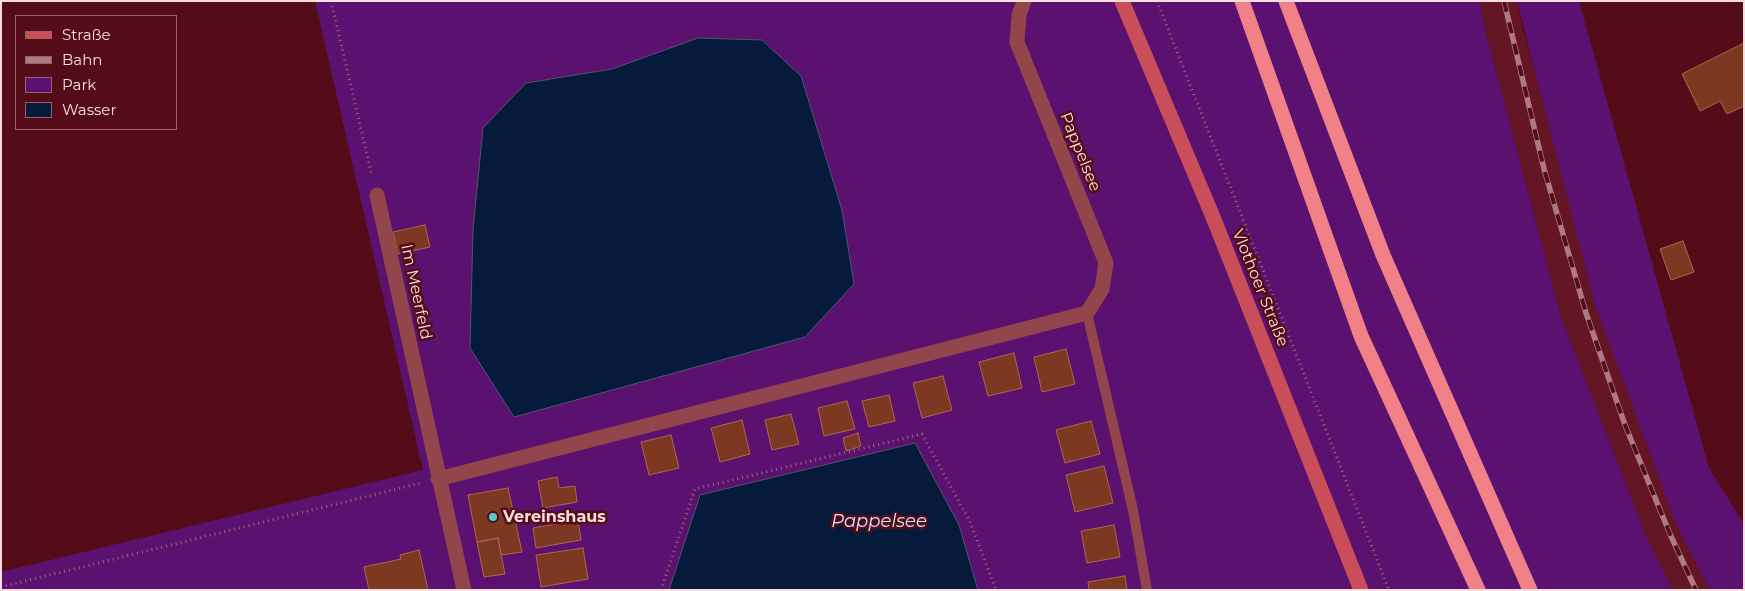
<!DOCTYPE html>
<meta charset="utf-8">
<style>
body{margin:0}
#map{position:relative;width:1745px;height:591px;overflow:hidden;background:#540d18;font-family:Montserrat,sans-serif}
canvas{display:block}
.frame{position:absolute;inset:0;border:2px solid #f9dede;pointer-events:none}
.legend{position:absolute;left:15px;top:15px;width:162px;height:115px;box-sizing:border-box;background:#540d18;border:1px solid #966167;margin:0;padding:6px 9px;list-style:none;font-size:15px;color:#f9dede}
.legend li{display:flex;align-items:center;gap:10px;height:25px}
.legend b{width:25px;border:1px solid #966167}
</style>
<div id="map">
<canvas width="1745" height="591"></canvas>
<div class="frame"></div>
<ul class="legend">
<li><b style="height:6px;background:#c94e59"></b>Straße</li>
<li><b style="height:6px;background:#ab7b81"></b>Bahn</li>
<li><b style="height:14px;background:#5b116f"></b>Park</li>
<li><b style="height:14px;background:#061b3b"></b>Wasser</li>
</ul>
</div>
<script>
const ctx = document.querySelector('canvas').getContext('2d');
ctx.lineJoin = 'round';
function fillPath(path, color) { ctx.fillStyle = color; ctx.fill(path, 'evenodd'); }
const poly = rows => new Path2D(rows.map(r => 'M' + r).join(''));
function trace(path, color, width, dash) { ctx.strokeStyle = color; ctx.lineWidth = width; ctx.lineCap = dash ? 'butt' : 'round'; ctx.setLineDash(dash || []); ctx.stroke(path); }
function label(font, color, halo, rows, align = 'center') {
  ctx.font = font + ' Montserrat,sans-serif'; ctx.lineWidth = 5; ctx.setLineDash([]); ctx.textBaseline = 'middle'; ctx.strokeStyle = halo; ctx.fillStyle = color; for (const [text, x, y, turn = 0] of rows) {
    ctx.save(); ctx.translate(x, y); ctx.rotate((+turn || 0) * Math.PI / 180); ctx.textAlign = isNaN(turn) ? turn : align; if (halo) ctx.strokeText(text, 0, 0); ctx.fillText(text, 0, 0); ctx.restore();
  }
}
fillPath(poly([
 [1479,1,1517,1,1522,28,1677,526,1710,590,1673,590,1648,541,1561,317,1487,37]
]), '#641624');
fillPath(poly([
 [315,1,1479,1,1487,37,1561,317,1648,541,1673,590,1,590,1,572,423,470],
 [1517,1,1579,1,1709,468,1744,524,1744,590,1710,590,1677,526,1595,305]
]), '#5b116f');
const water = poly([
 [698,38,762,40,801,76,842,210,854,284,805,337,514,417,470,348,473,229,483,128,526,83,612,69,698,38],
 [915,443,959,525,978,590,669,590,700,495,915,443]
]);
fillPath(water, '#061b3b');
trace(water, '#4f566c', 1);
const building = poly([
 [1744,43,1744,106,1727,114,1720,101,1700,111,1682,74,1744,43],
 [425,225,430,247,398,254,393,232,425,225],
 [1683,241,1694,272,1671,280,1660,249,1683,241],
 [1066,349,1075,384,1042,392,1034,357,1066,349],
 [1014,353,1022,388,988,396,979,362,1014,353],
 [943,376,952,410,922,418,913,383,943,376],
 [889,395,895,421,869,427,862,401,889,395],
 [847,401,855,429,824,436,818,408,847,401],
 [791,414,799,444,772,450,765,420,791,414],
 [742,420,750,454,720,462,711,428,742,420],
 [1091,421,1100,454,1065,463,1056,430,1091,421],
 [858,433,861,446,846,451,843,438,858,433],
 [671,435,679,468,649,475,641,442,671,435],
 [1104,466,1113,503,1075,512,1066,475,1104,466],
 [557,477,559,488,575,486,577,502,543,508,538,481,557,477],
 [508,488,522,552,501,555,498,538,477,542,468,495,508,488],
 [578,520,581,540,536,548,533,528,578,520],
 [1114,525,1120,557,1087,563,1081,531,1114,525],
 [498,538,505,574,484,577,477,542,498,538],
 [583,548,588,579,541,587,536,555,583,548],
 [419,550,428,590,369,590,364,567,401,559,400,555,419,550],
 [1125,576,1127,590,1089,590,1088,582,1125,576]
]);
fillPath(building, '#7d3822');
trace(building, '#af664f', 1);
trace(poly([
 [331,1,372,176],
 [1157,1,1389,590],
 [1,587,421,483],
 [661,590,695,489,922,434,970,522,996,590]
]), '#9c686e', 3, [1, 4]);
trace(poly([
 [1087,313,1133,510,1147,590]
]), '#92454a', 10);
trace(poly([
 [377,195,464,590],
 [438,479,1087,313,1102,289,1106,263,1017,42,1019,15,1024,1]
]), '#92454a', 15);
trace(poly([
 [1122,1,1213,217,1361,590]
]), '#c94e59', 15);
trace(poly([
 [1242,1,1361,336,1478,590],
 [1286,1,1383,255,1530,590]
]), '#f18187', 15);
const rail = poly([
 [1504,1,1544,169,1586,313,1625,425,1670,534,1696,590]
]);
trace(rail, '#ab7b81', 5.5);
trace(rail, '#540d18', 4, [11]);
for (const [x, y, r, color] of [
 [493,517,5,"#52ccd0"]
]) { const dot = new Path2D(); dot.arc(x, y, r, 0, 2 * Math.PI); ctx.fillStyle = color; ctx.fill(dot); trace(dot, '#540d18', 2); }
label('16px', '#f9dede', '#540d18', [
 ["Pappelsee",1080,152,68],
 ["Vlothoer Straße",1260,288,68],
 ["Im Meerfeld",416,292,78]
]);
label('bold 16px', '#f9dede', '#540d18', [
 ["Vereinshaus",503,517]
], 'left');
label('italic 18px', '#d3e4fe', '#540d18', [
 ["Pappelsee",879,522]
]);
</script>
